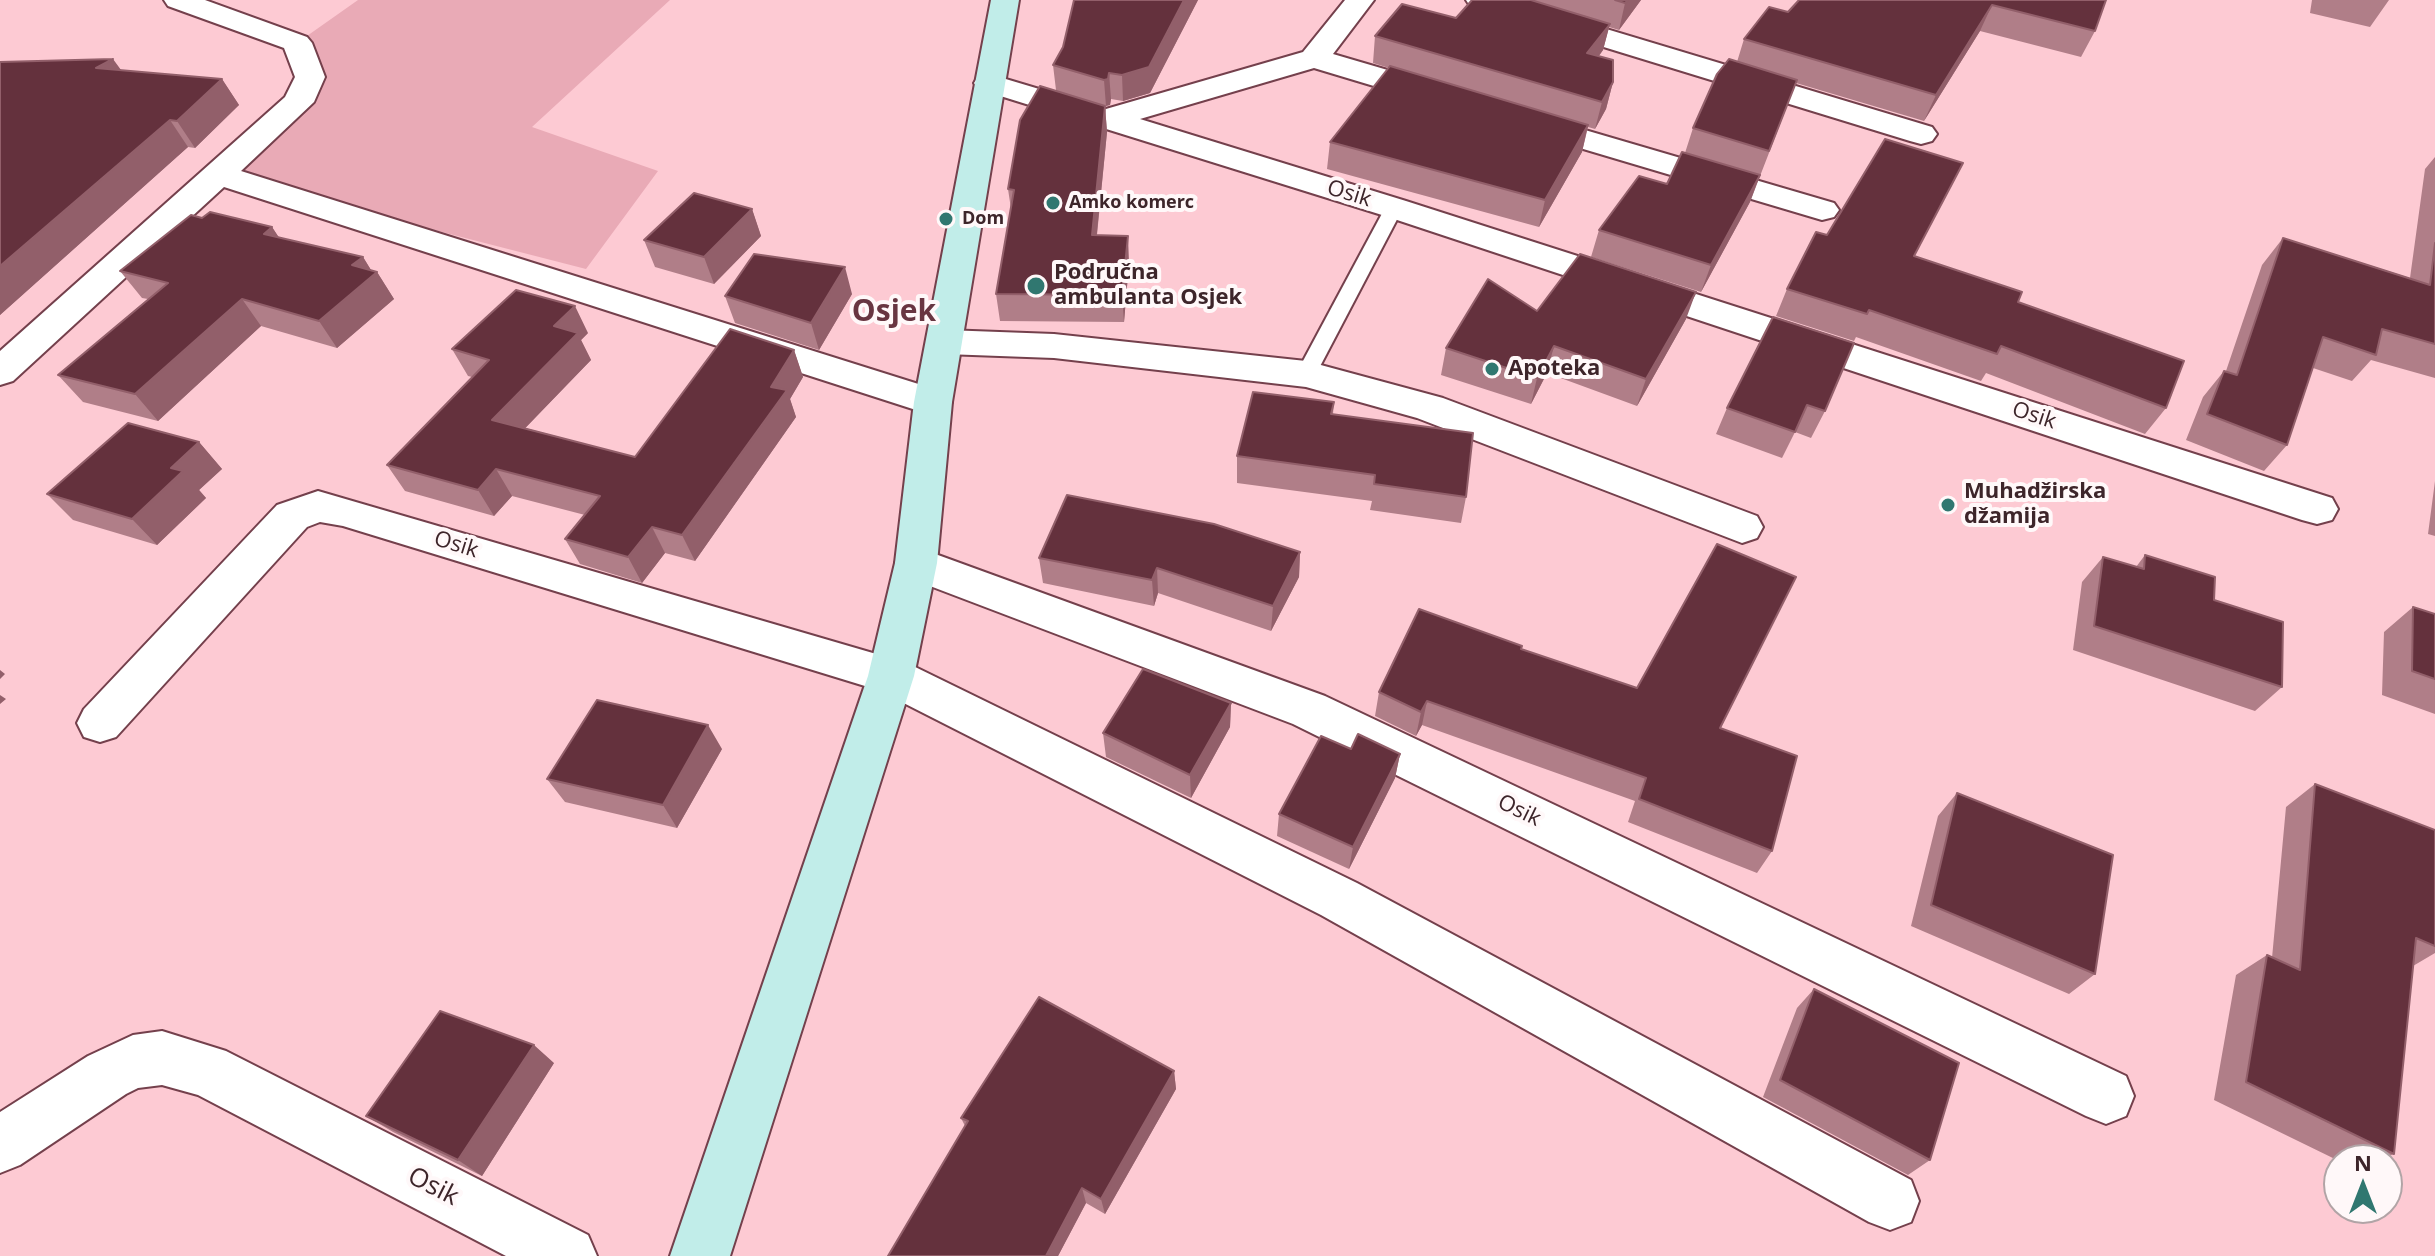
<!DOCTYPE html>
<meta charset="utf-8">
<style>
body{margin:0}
#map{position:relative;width:2435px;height:1256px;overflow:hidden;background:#fdcad3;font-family:"Open Sans",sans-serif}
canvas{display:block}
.north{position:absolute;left:2323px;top:1144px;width:80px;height:80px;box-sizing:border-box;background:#fff8f9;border:2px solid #b1a4a6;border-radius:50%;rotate:0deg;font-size:22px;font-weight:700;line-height:32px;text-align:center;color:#3d252a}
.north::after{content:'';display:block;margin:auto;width:28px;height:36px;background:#307770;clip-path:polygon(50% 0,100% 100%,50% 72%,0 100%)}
</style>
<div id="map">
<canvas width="2435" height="1256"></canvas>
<div class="north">N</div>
</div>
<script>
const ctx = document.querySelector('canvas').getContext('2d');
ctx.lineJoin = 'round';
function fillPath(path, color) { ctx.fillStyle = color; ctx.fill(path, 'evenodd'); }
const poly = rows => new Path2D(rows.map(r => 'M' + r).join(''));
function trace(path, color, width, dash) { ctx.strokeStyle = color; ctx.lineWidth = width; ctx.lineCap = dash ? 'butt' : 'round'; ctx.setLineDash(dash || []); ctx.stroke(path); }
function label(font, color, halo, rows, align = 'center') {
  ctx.font = font + ' "Open Sans",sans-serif'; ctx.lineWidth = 8; ctx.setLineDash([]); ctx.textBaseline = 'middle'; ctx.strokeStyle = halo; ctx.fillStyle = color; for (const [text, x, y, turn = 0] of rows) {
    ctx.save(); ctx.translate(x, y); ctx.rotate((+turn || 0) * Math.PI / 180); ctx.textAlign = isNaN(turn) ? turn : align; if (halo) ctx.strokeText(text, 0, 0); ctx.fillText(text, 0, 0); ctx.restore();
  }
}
fillPath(poly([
 [358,0,670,0,532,127,658,171,586,269,220,175,298,102,297,43]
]), '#e9aab6');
const lane = poly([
 [1394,202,1403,208,1316,374,1313,379,1299,379,1296,374,1385,208,1394,202]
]);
const street = poly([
 [164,0,205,0,307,37,312,43,325,77,314,102,241,171,947,393,952,402,947,411,933,415,919,411,224,187,13,381,0,385,0,351,285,97,295,77,284,48,168,6,164,0],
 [1345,0,1374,0,1333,54,1449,88,1453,95,1449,102,1438,104,1427,102,1314,68,1140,119,1406,201,2332,498,2338,509,2332,520,2317,524,2302,520,1382,215,978,89,974,83,978,77,989,74,1106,109,1303,52,1345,0],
 [1466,0,1510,0,1932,127,1937,134,1932,141,1921,144,1910,141,1470,6,1466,0],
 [1527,113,1834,203,1839,210,1834,217,1822,220,1516,129,1511,122,1516,115,1527,113],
 [945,330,1054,334,1306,361,1443,398,1757,516,1763,527,1757,538,1742,543,1417,418,1306,387,1054,358,945,354,932,351,927,342,932,333,945,330],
 [318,491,907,663,1357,883,1911,1180,1919,1201,1911,1222,1890,1230,1869,1222,1321,915,878,690,343,526,320,522,307,527,116,737,100,742,84,737,77,723,84,709,277,505,318,491],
 [916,547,1325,696,2126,1076,2134,1096,2126,1116,2106,1124,2086,1116,1293,724,901,575,895,563,901,551,916,547],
 [162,1031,226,1051,588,1235,597,1256,506,1256,198,1095,162,1085,138,1088,126,1094,20,1165,0,1173,0,1112,88,1056,133,1035,162,1031]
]);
const secondary = poly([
 [991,0,1019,0,952,402,937,563,914,676,730,1256,670,1256,868,676,895,563,914,402,991,0]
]);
trace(lane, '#74404c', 4);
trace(street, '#74404c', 4);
trace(secondary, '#74404c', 4);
fillPath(lane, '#fff');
fillPath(street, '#fff');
fillPath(secondary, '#c1ede9');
fillPath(poly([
 [1074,0,1198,0,1150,93,1123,101,1111,99,1110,105,1105,106,1107,132,1097,235,1129,263,1124,322,1000,321,996,294,1011,209,1008,189,1056,90,1053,65,1063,47],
 [1472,0,1641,0,1619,30,1609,27,1603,50,1599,56,1613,82,1606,109,1595,129,1588,127,1582,152,1539,227,1327,169,1330,142,1389,68,1373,63,1375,36,1456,18],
 [2106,0,2095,31,2081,57,1980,31,1924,121,1796,83,1750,202,1701,292,1591,257,1599,230,1667,184,1685,153,1693,128,1737,62,1744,39,1788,12],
 [2312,0,2389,0,2370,27,2310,13],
 [0,62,121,70,222,79,239,105,195,148,188,147,0,315],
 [2435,157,2435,378,2371,360,2352,381,2313,368,2287,445,2264,471,2186,440,2203,397,2224,371,2226,371,2262,265,2283,238,2410,278,2425,169],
 [752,209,761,236,714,284,655,267,644,240],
 [202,218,272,227,279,238,363,257,371,270,377,272,394,299,337,348,261,326,158,421,83,402,58,375,148,299,142,298,120,271],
 [1827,235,1915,257,2018,302,2166,408,2145,434,1986,373,1981,381,1856,337,1854,341,1776,316,1787,289],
 [852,294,819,350,735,323,725,296],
 [1537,311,1686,319,1637,406,1547,373,1531,404,1441,375,1446,348],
 [1773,317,1825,411,1811,438,1795,432,1782,458,1716,434,1727,408],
 [588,333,581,340,591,360,525,428,635,457,794,350,803,377,790,399,796,417,695,561,665,553,642,583,580,564,565,539,585,515,512,496,494,516,405,491,387,465,472,377,468,376,452,349],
 [1334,402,1333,414,1466,497,1461,523,1370,510,1372,501,1237,483,1237,456],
 [199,442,222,469,199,490,206,498,157,545,73,520,47,494],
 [2435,481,2435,536,2428,534],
 [1300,552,1299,577,1271,631,1158,593,1154,606,1043,583,1039,558],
 [2145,555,2214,600,2282,687,2255,711,2073,650,2082,582,2103,557,2136,567],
 [2413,607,2435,614,2435,714,2382,695,2384,632],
 [1521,650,1720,728,1772,851,1757,873,1628,822,1635,801,1422,725,1416,736,1375,716,1379,692],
 [1231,703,1230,727,1191,798,1106,757,1103,733],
 [722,749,677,828,565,802,547,779],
 [1351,749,1400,754,1395,778,1349,869,1277,836,1279,814],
 [2315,784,2435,830,2435,953,2413,966,2394,1154,2379,1160,2339,1161,2214,1100,2236,975,2267,955,2272,958,2286,807],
 [1957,793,2095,974,2069,994,1911,926,1938,816],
 [1814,989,1930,1160,1908,1175,1763,1097,1797,1008],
 [554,1063,482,1176,393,1132,366,1116],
 [1174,1071,1176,1089,1105,1214,1086,1203,1058,1256,888,1256,965,1126,961,1118]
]), '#b07e88');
fillPath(poly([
 [1184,0,1198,0,1150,93,1123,101,1122,75],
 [1628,0,1641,0,1619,30,1625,3],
 [1992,5,1980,31,1924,121,1936,95],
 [1610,24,1603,50,1581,80,1587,53],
 [113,59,132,85,96,68],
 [1109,73,1111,99,1110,105,1106,106,1104,80],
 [222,79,239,105,195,148,177,121],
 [1613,82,1606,109,1595,129,1602,102],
 [1105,106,1107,132,1094,262,1092,235],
 [170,120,188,147,0,315,0,266],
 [1588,125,1582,152,1539,227,1545,200],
 [1760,175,1750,202,1701,292,1711,265],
 [752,209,761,236,714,284,704,257],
 [272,227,290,254,264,234],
 [1128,236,1129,263,1124,322,1122,295],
 [363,257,374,275,377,272,394,299,337,348,319,321,352,265],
 [845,267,852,294,819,350,811,323],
 [1696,292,1686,319,1637,406,1646,379],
 [242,299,261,326,158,421,135,394],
 [575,306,588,333,581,340,591,360,508,446,492,420,554,326],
 [1554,346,1547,373,1531,404,1537,378],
 [794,350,803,377,790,399,796,417,695,561,682,535],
 [199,442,222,469,199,490,206,498,157,545,132,519,171,468],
 [496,469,512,496,494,516,478,490],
 [652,527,665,553,642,583,628,557],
 [1300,552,1299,577,1271,631,1273,606],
 [1157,568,1158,593,1154,606,1152,580],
 [0,670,5,674,0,679],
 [0,695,6,699,0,704],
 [1427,701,1422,725,1416,736,1421,712],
 [1231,703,1230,727,1191,798,1190,775],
 [708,725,722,749,677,828,663,805],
 [1400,754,1395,778,1349,869,1353,847],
 [534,1045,554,1063,482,1176,458,1160],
 [1174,1071,1176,1089,1105,1214,1101,1199],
 [1082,1188,1086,1203,1058,1256,1046,1256]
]), '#925f6a');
const building = poly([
 [1074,0,1184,0,1149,67,1122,75,1109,73,1108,79,1104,80,1053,65,1063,47,1074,0],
 [1472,0,1531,0,1610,24,1587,53,1613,60,1613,82,1602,102,1375,36,1402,4,1456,18,1472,0],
 [1615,0,1628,0,1625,3,1615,0],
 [1799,0,2106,0,2095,31,1992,5,1936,95,1744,39,1769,7,1788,12,1799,0],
 [113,59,96,68,222,79,177,121,170,120,0,266,0,62,113,59],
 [1729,59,1797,80,1769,151,1693,128,1717,74,1729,59],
 [1390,66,1588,125,1545,200,1330,142,1390,66],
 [1040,86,1105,106,1092,235,1128,236,1122,295,996,294,1014,190,1008,189,1020,120,1040,86],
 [1885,139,1963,163,1914,256,2022,292,2018,302,2184,361,2166,408,2001,346,1997,354,1869,310,1867,314,1787,289,1816,232,1827,235,1885,139],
 [1682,152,1760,175,1711,265,1599,230,1639,176,1667,184,1682,152],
 [694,193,752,209,704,257,644,240,694,193],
 [210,212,272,227,264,234,363,257,352,265,377,272,319,321,242,299,135,394,58,375,168,283,120,271,191,215,202,218,210,212],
 [2283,238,2430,285,2435,243,2435,344,2382,329,2376,355,2323,337,2287,445,2207,414,2224,371,2237,375,2283,238],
 [754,254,845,267,811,323,725,296,754,254],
 [1580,254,1696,292,1646,379,1554,346,1537,378,1446,348,1488,279,1537,311,1580,254],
 [516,290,575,306,554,326,578,333,492,420,635,457,730,329,794,350,771,387,787,390,682,535,652,527,628,557,565,539,600,496,496,469,478,490,387,465,489,360,452,349,516,290],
 [1773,317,1854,343,1825,411,1807,405,1795,432,1727,408,1773,317],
 [1253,392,1334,402,1331,414,1473,433,1466,497,1374,484,1375,475,1237,456,1253,392],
 [128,423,199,442,171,468,183,471,132,519,47,494,128,423],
 [1067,495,1214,524,1300,552,1273,606,1157,568,1152,580,1039,558,1067,495],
 [1717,544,1796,577,1720,728,1797,756,1772,851,1639,799,1646,778,1427,701,1421,712,1379,692,1419,609,1522,646,1521,649,1637,688,1717,544],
 [2145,555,2215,577,2214,600,2283,622,2282,687,2094,626,2103,557,2144,569,2145,555],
 [2413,607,2435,614,2435,679,2412,671,2413,607],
 [1143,669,1231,703,1190,775,1103,733,1143,669],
 [597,700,708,725,663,805,547,779,597,700],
 [1358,734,1400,754,1353,847,1279,814,1321,736,1351,749,1358,734],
 [2315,784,2435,830,2435,946,2416,938,2394,1154,2246,1082,2267,955,2300,970,2315,784],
 [1957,793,2113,855,2095,974,1931,905,1957,793],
 [1814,989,1959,1063,1930,1160,1780,1080,1814,989],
 [1039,997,1174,1071,1101,1199,1082,1188,1046,1256,888,1256,968,1121,961,1118,1039,997],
 [440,1011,534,1045,458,1160,366,1116,440,1011]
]);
fillPath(building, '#64313d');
trace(building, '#925f6a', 2);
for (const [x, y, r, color] of [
 [1053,203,8,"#307770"],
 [946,219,8,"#307770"],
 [1036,286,10,"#307770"],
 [1492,369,8,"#307770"],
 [1948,505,8,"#307770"]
]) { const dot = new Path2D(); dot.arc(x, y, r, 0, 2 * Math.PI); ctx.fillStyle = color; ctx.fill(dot); trace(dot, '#fff8f9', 3); }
label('bold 18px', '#3d252a', '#fff8f9', [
 ["Amko komerc",1069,203],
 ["Dom",962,219]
], 'left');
label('22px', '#3d252a', '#fff8f9', [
 ["Osik",1349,194,17],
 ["Osik",2034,416,18],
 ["Osik",456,545,17],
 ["Osik",1519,811,26]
]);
label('bold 22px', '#3d252a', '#fff8f9', [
 ["Područna",1054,273],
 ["ambulanta Osjek",1054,298],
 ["Apoteka",1508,369],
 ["Muhadžirska",1964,492],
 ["džamija",1964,517]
], 'left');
label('26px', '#3d252a', '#fff8f9', [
 ["Osik",433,1187,27]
]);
label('bold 30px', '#683541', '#fff8f9', [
 ["Osjek",894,312]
]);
</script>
